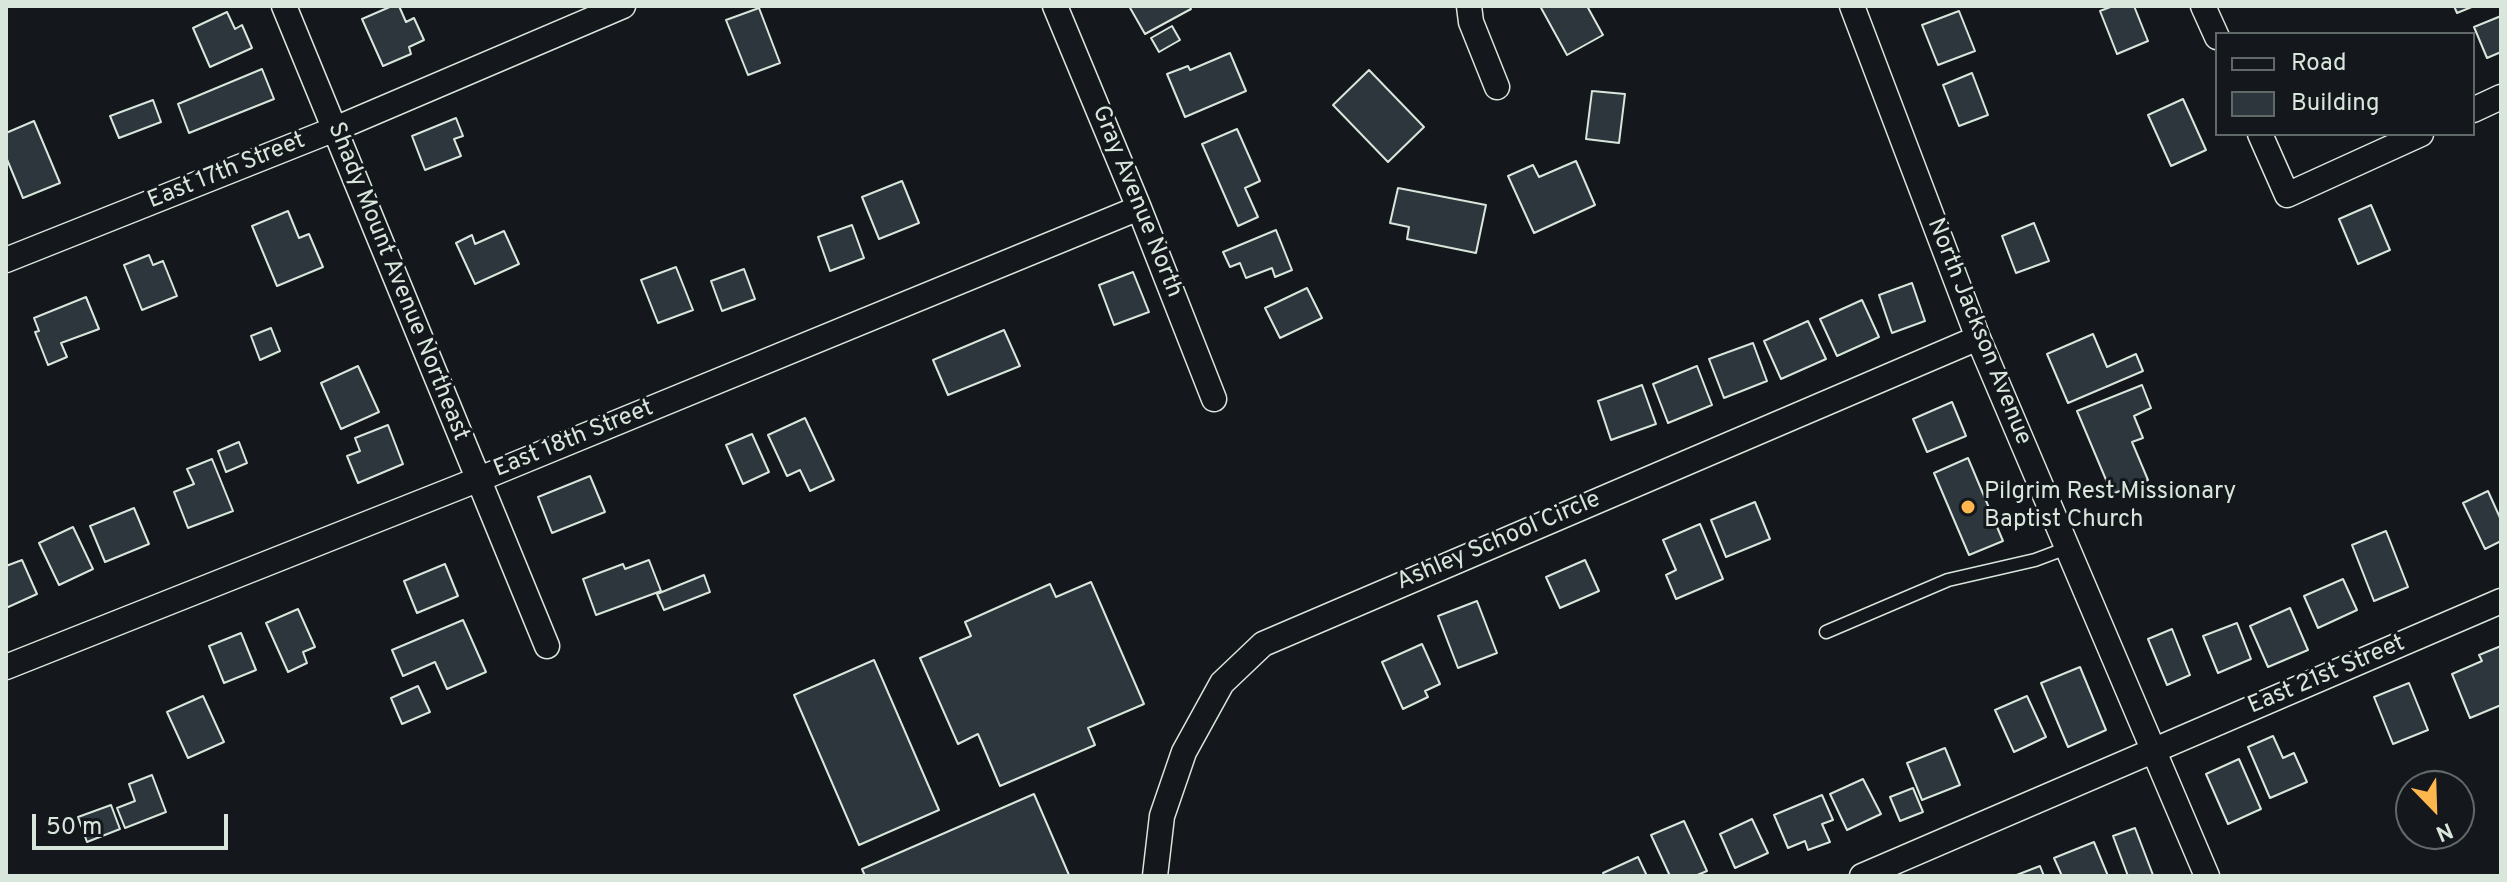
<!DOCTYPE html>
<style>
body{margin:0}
#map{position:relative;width:2507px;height:882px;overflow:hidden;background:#14181c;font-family:Overpass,sans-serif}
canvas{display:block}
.frame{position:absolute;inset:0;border:8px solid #d8e6dc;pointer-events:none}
.legend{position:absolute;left:2215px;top:32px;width:260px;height:104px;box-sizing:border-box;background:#14181c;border:2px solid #626a69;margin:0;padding:10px 14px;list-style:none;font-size:24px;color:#d8e6dc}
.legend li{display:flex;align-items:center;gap:16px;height:40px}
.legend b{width:40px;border:2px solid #626a69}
.north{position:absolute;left:2395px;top:770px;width:80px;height:80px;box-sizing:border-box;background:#14181c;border:2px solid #626a69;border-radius:50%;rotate:157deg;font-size:22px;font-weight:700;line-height:32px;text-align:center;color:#d8e6dc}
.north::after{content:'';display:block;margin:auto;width:28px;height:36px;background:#ffb74d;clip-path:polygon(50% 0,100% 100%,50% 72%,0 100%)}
.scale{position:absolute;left:32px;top:814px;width:196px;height:36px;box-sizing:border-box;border:4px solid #d8e6dc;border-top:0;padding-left:10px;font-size:24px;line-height:28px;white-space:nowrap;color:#d8e6dc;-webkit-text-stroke:6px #14181c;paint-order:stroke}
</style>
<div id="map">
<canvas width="2507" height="882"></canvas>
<div class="frame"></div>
<ul class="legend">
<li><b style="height:10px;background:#14181c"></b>Road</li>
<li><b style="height:22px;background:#2c363c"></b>Building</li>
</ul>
<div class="north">N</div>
<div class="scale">50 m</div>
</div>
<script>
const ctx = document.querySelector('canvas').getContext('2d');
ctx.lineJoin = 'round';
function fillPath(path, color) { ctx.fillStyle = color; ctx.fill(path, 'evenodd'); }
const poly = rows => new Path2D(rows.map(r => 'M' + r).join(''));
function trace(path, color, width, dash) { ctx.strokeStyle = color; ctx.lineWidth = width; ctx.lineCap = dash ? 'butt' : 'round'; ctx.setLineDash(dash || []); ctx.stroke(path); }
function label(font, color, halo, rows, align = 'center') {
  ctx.font = font + ' Overpass,sans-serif'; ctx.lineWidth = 6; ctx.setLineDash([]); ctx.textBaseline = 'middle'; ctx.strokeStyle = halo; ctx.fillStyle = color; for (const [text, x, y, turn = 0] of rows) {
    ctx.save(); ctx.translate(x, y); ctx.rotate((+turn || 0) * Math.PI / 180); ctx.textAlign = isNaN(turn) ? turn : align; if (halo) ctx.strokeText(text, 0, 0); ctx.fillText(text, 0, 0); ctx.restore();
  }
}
const building = poly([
 [392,6,399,6,406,22,414,18,424,40,409,47,411,54,383,66,362,19,392,6],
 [1129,6,1189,6,1191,9,1145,34,1129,6],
 [1540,6,1587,6,1603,35,1567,55,1540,6],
 [2113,6,2134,6,2148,41,2117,54,2100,11,2113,6],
 [2454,6,2474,6,2457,13,2454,6],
 [759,8,780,63,748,75,726,20,759,8],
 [1959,11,1975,51,1938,65,1922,25,1959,11],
 [227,12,235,29,242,25,252,48,210,67,193,28,227,12],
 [2501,16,2501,52,2487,58,2474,27,2501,16],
 [1172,26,1180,40,1159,52,1151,38,1172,26],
 [1230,53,1246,91,1185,117,1167,74,1188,66,1190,70,1230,53],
 [262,69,274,99,189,133,178,104,262,69],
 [1369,70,1424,127,1388,162,1333,105,1369,70],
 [1972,73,1988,115,1959,126,1943,85,1972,73],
 [1592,91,1625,94,1619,143,1586,139,1592,91],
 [2183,99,2206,150,2171,166,2148,115,2183,99],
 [153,100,161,122,119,138,110,116,153,100],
 [456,118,463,136,454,139,461,156,425,170,412,136,456,118],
 [34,121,60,183,23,198,6,157,6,133,34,121],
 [1237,129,1260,181,1245,188,1258,217,1238,226,1202,144,1237,129],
 [1576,161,1595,205,1534,233,1508,176,1533,165,1539,177,1576,161],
 [902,181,919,223,879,239,862,197,902,181],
 [1398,188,1486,205,1476,253,1407,239,1409,227,1390,223,1398,188],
 [2371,205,2390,250,2358,264,2339,219,2371,205],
 [288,211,299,238,309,234,323,267,277,286,252,226,288,211],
 [2034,223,2049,261,2016,273,2002,236,2034,223],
 [852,225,864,258,830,271,818,237,852,225],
 [1276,230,1292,270,1275,277,1272,268,1246,278,1240,263,1230,267,1223,252,1276,230],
 [504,231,519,264,475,284,456,243,472,235,475,244,504,231],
 [149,255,153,265,163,261,177,296,142,310,124,265,149,255],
 [676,267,693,310,658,323,641,280,676,267],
 [744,269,755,299,722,311,711,281,744,269],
 [1133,272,1149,312,1114,325,1099,285,1133,272],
 [1912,283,1925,321,1892,333,1879,295,1912,283],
 [1307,288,1322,318,1280,338,1265,308,1307,288],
 [86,297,99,329,61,343,67,357,48,365,35,332,39,331,34,318,86,297],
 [1862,300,1879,337,1837,356,1820,319,1862,300],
 [1808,321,1826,359,1781,379,1764,341,1808,321],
 [271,328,280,351,260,360,251,336,271,328],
 [1004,330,1020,366,948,395,933,360,1004,330],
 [2093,334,2107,367,2136,354,2143,371,2068,403,2047,354,2093,334],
 [1753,343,1767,381,1724,398,1709,359,1753,343],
 [358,366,379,412,341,429,321,383,358,366],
 [1697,366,1712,405,1668,423,1653,384,1697,366],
 [1642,385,1656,424,1611,440,1598,401,1642,385],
 [2142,385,2151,408,2134,416,2143,438,2132,442,2148,480,2112,494,2077,411,2142,385],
 [1952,402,1966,436,1927,452,1913,419,1952,402],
 [805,418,834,480,810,491,800,470,787,476,768,435,805,418],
 [388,425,403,464,358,483,347,456,360,451,355,438,388,425],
 [752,434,769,472,743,484,726,445,752,434],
 [239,442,247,463,226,472,218,451,239,442],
 [1968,458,2003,541,1969,555,1934,473,1968,458],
 [212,459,233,511,188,528,174,492,194,484,187,469,212,459],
 [590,476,605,512,552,533,538,497,590,476],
 [2488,491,2501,520,2501,541,2485,549,2463,503,2488,491],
 [1755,502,1770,539,1726,557,1711,520,1755,502],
 [134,508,149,544,105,562,90,526,134,508],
 [1700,524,1723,579,1676,599,1666,575,1676,570,1663,540,1700,524],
 [73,527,93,569,59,585,39,543,73,527],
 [2386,531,2408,587,2374,601,2352,545,2386,531],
 [22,560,37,594,6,608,6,566,22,560],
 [649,560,661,591,596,615,583,579,623,564,625,569,649,560],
 [1585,560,1599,591,1560,608,1546,577,1585,560],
 [445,564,458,596,417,613,404,581,445,564],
 [704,575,710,592,664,610,657,594,704,575],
 [2343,579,2357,610,2318,628,2304,596,2343,579],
 [1091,582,1144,704,1088,728,1095,745,1000,786,978,734,958,744,920,658,971,636,965,622,1050,584,1056,597,1091,582],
 [1477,601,1497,653,1458,668,1438,616,1477,601],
 [2290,608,2308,650,2268,667,2250,626,2290,608],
 [298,609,315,647,303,652,307,663,288,672,266,623,298,609],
 [463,620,486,672,447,689,435,662,403,676,392,650,463,620],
 [2237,623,2251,659,2218,673,2203,636,2237,623],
 [2172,629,2190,675,2167,685,2148,639,2172,629],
 [241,633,256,670,224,683,209,646,241,633],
 [1422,644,1440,684,1425,691,1428,697,1403,709,1382,662,1422,644],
 [2501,646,2501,705,2470,718,2452,674,2482,661,2479,655,2501,646],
 [874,660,939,810,859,845,794,695,874,660],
 [2080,667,2106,730,2068,747,2041,683,2080,667],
 [2409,683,2428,730,2393,744,2374,697,2409,683],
 [418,686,430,712,402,724,391,698,418,686],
 [203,696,224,742,188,758,167,712,203,696],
 [2027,696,2046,737,2014,752,1995,710,2027,696],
 [2273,736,2283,758,2294,753,2307,782,2270,798,2248,747,2273,736],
 [1945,748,1960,785,1922,800,1907,763,1945,748],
 [2239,759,2261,809,2228,824,2206,774,2239,759],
 [152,775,166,812,125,828,117,808,135,801,129,784,152,775],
 [1863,779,1881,814,1847,830,1830,794,1863,779],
 [1913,788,1923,812,1900,821,1890,797,1913,788],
 [1034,794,1069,875,865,876,862,869,1034,794],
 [1822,795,1833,820,1822,824,1830,842,1808,850,1805,841,1788,848,1774,815,1822,795],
 [111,805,120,829,87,842,78,817,111,805],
 [1752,819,1768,853,1735,868,1720,834,1752,819],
 [1684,821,1707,871,1695,876,1670,876,1651,835,1684,821],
 [2135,828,2153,875,2150,876,2128,876,2113,836,2135,828],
 [2094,842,2108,876,2062,876,2054,858,2094,842],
 [1638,857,1647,876,1605,876,1603,873,1638,857],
 [2040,866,2044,876,2014,876,2040,866]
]);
fillPath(building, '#2c363c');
trace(building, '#d8e6dc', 2);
const service = poly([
 [1826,632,1948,580,2035,560,2067,548]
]);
const minor = poly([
 [284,6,547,646],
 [1055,6,1139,208,1214,399],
 [1469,6,1471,22,1497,87],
 [1852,6,1978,338,2207,876],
 [2203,6,2217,37],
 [2473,110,2501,97],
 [2260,134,2287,195,2421,134],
 [6,260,335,129,623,6],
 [6,667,477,480,1139,208],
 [1155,876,1162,816,1184,752,1222,683,1263,644,1978,338],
 [1862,876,2501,601]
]);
trace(service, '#d8e6dc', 15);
trace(minor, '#d8e6dc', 27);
trace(service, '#14181c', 12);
trace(minor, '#14181c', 24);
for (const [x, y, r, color] of [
 [1968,507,8,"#ffb74d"]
]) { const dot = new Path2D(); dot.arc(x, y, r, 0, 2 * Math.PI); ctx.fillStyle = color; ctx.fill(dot); trace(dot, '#14181c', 3); }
label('24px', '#d8e6dc', '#14181c', [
 ["East 17th Street",227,172,-22],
 ["Gray Avenue North",1136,202,68],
 ["Shady Mount Avenue Northeast",397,282,68],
 ["North Jackson Avenue",1978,332,68],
 ["East 18th Street",574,440,-22],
 ["Ashley School Circle",1499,542,-23],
 ["East 21st Street",2327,676,-23]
]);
label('24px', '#d8e6dc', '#14181c', [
 ["Pilgrim Rest Missionary",1984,493],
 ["Baptist Church",1984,521]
], 'left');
</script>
